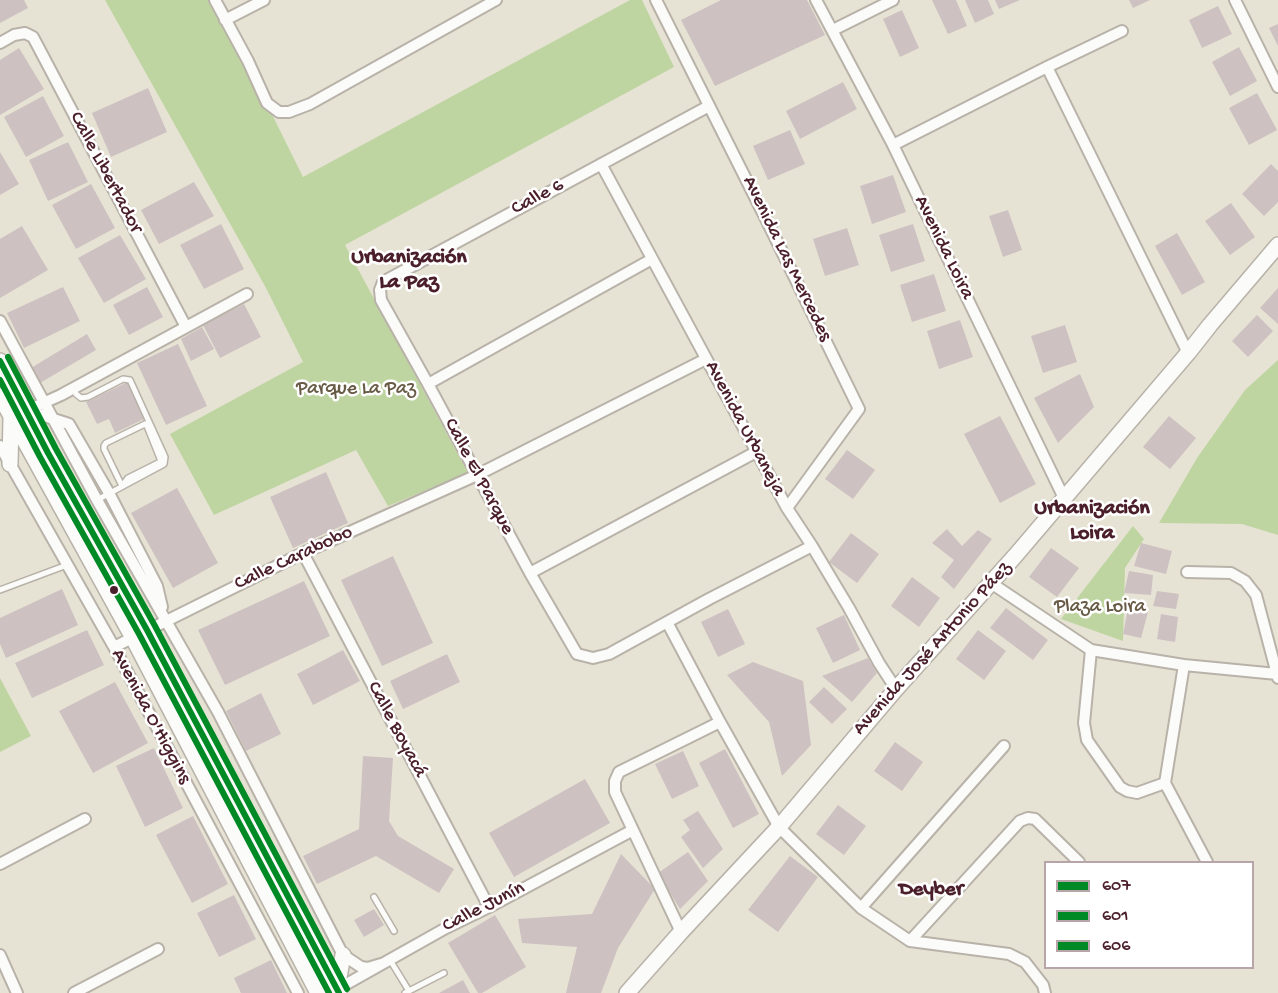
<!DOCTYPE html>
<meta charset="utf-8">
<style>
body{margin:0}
#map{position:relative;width:1278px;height:993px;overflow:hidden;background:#e6e3d4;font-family:"Gochi Hand",sans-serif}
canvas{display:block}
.legend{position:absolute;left:1044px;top:861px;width:210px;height:108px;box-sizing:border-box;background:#fff;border:2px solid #b7a5aa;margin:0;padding:8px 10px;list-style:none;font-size:18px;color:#4a1f2b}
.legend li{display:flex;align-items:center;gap:12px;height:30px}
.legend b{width:30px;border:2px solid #b7a5aa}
</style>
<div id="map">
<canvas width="1278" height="993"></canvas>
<ul class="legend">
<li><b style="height:8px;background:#008a26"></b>607</li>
<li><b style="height:8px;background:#008a26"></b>601</li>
<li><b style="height:8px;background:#008a26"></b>606</li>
</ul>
</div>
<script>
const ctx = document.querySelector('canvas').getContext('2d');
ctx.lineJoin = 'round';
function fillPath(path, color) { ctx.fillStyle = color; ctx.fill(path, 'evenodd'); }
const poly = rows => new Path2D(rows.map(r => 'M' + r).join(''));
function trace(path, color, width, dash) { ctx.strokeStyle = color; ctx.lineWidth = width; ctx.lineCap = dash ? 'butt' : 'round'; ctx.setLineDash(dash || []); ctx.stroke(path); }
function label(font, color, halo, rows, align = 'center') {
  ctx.font = font + ' "Gochi Hand",sans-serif'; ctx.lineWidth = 5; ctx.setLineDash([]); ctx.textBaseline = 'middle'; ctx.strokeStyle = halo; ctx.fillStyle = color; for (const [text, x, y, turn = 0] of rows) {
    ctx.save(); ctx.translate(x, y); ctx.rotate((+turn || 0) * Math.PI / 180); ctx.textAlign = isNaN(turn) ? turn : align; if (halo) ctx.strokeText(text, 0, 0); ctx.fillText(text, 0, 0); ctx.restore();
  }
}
fillPath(poly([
 [105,0,214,0,246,62,303,177,630,0,642,0,674,67,345,245,468,473,388,506,356,450,214,515,170,434,303,362,266,288],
 [1278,360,1278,535,1242,524,1159,523,1197,458,1245,390],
 [1133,526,1144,539,1125,568,1123,641,1061,619],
 [0,678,31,736,0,752]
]), '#bfd5a1');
fillPath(poly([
 [0,0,24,0,28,8,0,23],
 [721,0,807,0,825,35,715,86,681,20],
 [932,0,956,0,967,26,948,34],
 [965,0,988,0,994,14,975,23],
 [995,0,1020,0,999,9],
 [1129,0,1150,0,1133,8],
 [1218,6,1232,34,1202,48,1189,20],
 [902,10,919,48,900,57,883,19],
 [1278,24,1278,46,1269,28],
 [1239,47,1257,81,1230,96,1212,62],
 [19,48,44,89,0,115,0,60],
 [843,82,857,109,800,139,786,111],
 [148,88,167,132,111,157,92,113],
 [1257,93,1277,130,1249,145,1229,108],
 [43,96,64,136,26,157,4,117],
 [790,130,805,164,768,180,753,146],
 [68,142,88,182,48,201,29,160],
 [0,152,19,184,0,195],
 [1271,164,1278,171,1278,202,1264,216,1242,194],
 [893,175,906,212,872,224,860,186],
 [194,182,214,216,159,244,141,210],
 [91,184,115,228,76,249,52,205],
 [1231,203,1255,237,1230,255,1205,221],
 [1008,210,1022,250,1003,257,989,216],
 [221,224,244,269,204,289,180,245],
 [913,224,925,261,891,272,879,235],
 [22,226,48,270,0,298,0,239],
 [847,228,859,265,825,276,813,239],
 [1177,233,1205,282,1182,295,1155,246],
 [120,235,146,279,104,303,78,258],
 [934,274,946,311,912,322,900,285],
 [63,287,80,321,24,348,7,313],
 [147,287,163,317,129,335,113,305],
 [1278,288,1278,324,1260,308],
 [244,304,261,337,220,358,203,325],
 [1257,315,1273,331,1248,357,1232,341],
 [960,320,973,357,939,369,927,331],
 [1065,325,1077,362,1043,373,1031,336],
 [202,327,214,349,191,361,181,339],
 [87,334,96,350,40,383,31,368],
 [178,344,207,406,166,425,137,363],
 [1080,374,1094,407,1058,443,1034,398],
 [128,382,146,418,115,433,109,419,97,424,86,402],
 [1000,416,1036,484,1000,503,964,434],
 [1169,416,1196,438,1170,469,1143,447],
 [847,450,875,470,853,499,825,479],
 [326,472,348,523,293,548,270,497],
 [177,488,218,563,173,588,131,513],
 [947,529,962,546,978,530,992,539,954,589,941,577,954,560,932,543],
 [851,533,879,554,857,583,829,562],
 [1141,543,1172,551,1166,574,1134,566],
 [1051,548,1079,568,1057,597,1029,577],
 [393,556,433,643,382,666,341,580],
 [1129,571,1153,575,1151,595,1124,593],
 [912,577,940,598,919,627,891,606],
 [304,581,330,636,225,685,198,630],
 [62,589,78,625,6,658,0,644,0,618],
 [1157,591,1179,594,1176,609,1153,606],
 [1006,608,1048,640,1033,660,990,628],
 [728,609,745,644,718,657,701,622],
 [1128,609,1148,612,1141,638,1123,634],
 [1161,614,1178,617,1175,642,1157,639],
 [844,615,860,650,833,663,816,628],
 [87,630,104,665,32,698,15,663],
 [978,630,1006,651,984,680,956,659],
 [343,650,360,681,313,705,297,674],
 [447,654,460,682,403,709,390,681],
 [868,658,877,673,852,702,822,676],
 [753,662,803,681,811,745,782,776,769,722,727,675],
 [115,682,148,743,93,773,59,711],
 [824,687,847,709,832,724,809,702],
 [261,693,281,734,246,751,226,711],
 [895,742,923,762,902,791,874,771],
 [154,748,183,808,145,827,116,766],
 [725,749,759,814,733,828,699,763],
 [683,751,699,786,672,799,655,764],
 [363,756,393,758,389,821,398,836,454,869,439,893,376,856,317,884,303,856,359,829],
 [585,779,610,823,514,877,489,833],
 [838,805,866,826,844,855,816,834],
 [698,811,723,849,703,868,681,837,690,830,683,820],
 [193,816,228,884,192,903,156,835],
 [688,852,708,881,680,909,658,873],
 [621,854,655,889,618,948,601,993,566,993,577,947,522,943,518,919,592,914],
 [790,856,818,877,778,932,748,910],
 [234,895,256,939,219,957,197,913],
 [374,909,384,925,364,937,354,920],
 [495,915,526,967,482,993,478,993,448,943],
 [271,960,287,993,241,993,234,978],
 [463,980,470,993,439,993]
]), '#cec1c1');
const lane = poly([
 [74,389,76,394,81,398,88,397,123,379,130,380,165,457,164,464,97,500],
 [145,424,147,426,161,461,160,462,128,478,122,486,104,449,104,446,106,443,145,424],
 [0,590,67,565],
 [374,897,394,931],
 [390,960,409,991],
 [405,993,444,973]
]);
const street = poly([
 [215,0,248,61,267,103,279,112,289,112,310,104,496,0],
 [656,0,767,221,859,409,787,508],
 [816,0,893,145,1064,498],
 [1235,0,1278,87],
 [225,20,264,0],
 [833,30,893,0],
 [0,43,14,35,25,33,33,37,186,327],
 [1047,67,1188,353],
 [709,106,383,282,380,290,381,300,428,384,530,573,577,654,593,658,609,654,709,599,812,546],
 [893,145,1047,67,1122,31],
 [601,164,787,508,812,546,849,608,879,663,896,689],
 [0,321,97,500,218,712,343,955,361,967,368,968,381,964],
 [428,384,652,259],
 [26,410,69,424,109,493,157,586,162,607],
 [19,414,61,395,247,294],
 [0,446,114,647,298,993],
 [303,553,489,907],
 [1187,572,1231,573,1245,581,1256,595,1278,678],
 [530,573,756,452],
 [991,583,1091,650,1184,665,1277,674],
 [667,622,720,722,779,827,861,908,910,941,1009,954,1025,962,1043,985,1045,993],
 [114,647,303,553,477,475,706,359],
 [1091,650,1084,723,1087,740,1120,787,1127,791,1137,793,1165,783],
 [1184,665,1165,783,1207,862],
 [0,864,85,819],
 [861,908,1004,746],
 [681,932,615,792,615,781,619,772,720,722],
 [910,941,1020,821,1028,818,1035,819,1079,862],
 [0,955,17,993],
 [334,991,446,928,489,907,633,830],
 [74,993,158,949]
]);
const secondary = poly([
 [0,361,48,453,147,630,339,993],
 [0,396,133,638,318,993],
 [10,464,11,418],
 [337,989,343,955],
 [627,993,681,932,779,827,896,689,1015,556,1188,353,1210,325,1278,245]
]);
trace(lane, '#b8b2a9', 8);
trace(street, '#b8b2a9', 14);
trace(secondary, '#b8b2a9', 18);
trace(lane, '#fbfbf9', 5);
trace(street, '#fbfbf9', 10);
trace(secondary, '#fbfbf9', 15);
trace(poly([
 [0,361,48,453,147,630,339,993]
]), '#008a26', 6);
trace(poly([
 [0,380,40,457,139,634,329,993]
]), '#008a26', 6);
trace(poly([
 [8,357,56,449,155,626,347,989]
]), '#008a26', 6);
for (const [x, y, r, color] of [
 [114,590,5,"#4a1f2b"]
]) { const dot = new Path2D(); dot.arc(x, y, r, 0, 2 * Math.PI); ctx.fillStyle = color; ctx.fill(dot); trace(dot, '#fff', 2); }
label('20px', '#4a1f2b', '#fff', [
 ["Calle Libertador",105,173,62],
 ["Calle 6",538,198,-28],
 ["Avenida Loira",943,248,64],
 ["Avenida Las Mercedes",786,259,64],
 ["Avenida Urbaneja",744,429,62],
 ["Calle El Parque",478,477,62],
 ["Calle Carabobo",294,559,-25],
 ["Avenida José Antonio Páez",933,649,-48],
 ["Avenida O'Higgins",150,717,62],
 ["Calle Boyacá",396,730,62],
 ["Calle Junín",484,908,-27]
]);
label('20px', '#685b46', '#fff', [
 ["Parque La Paz",356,390],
 ["Plaza Loira",1100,608]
]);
label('bold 21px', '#4a1f2b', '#fff', [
 ["Deyber",931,891]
]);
label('bold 22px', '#4a1f2b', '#fff', [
 ["Urbanización",409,259],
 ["La Paz",409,284],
 ["Urbanización",1092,510],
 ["Loira",1092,535]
]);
</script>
